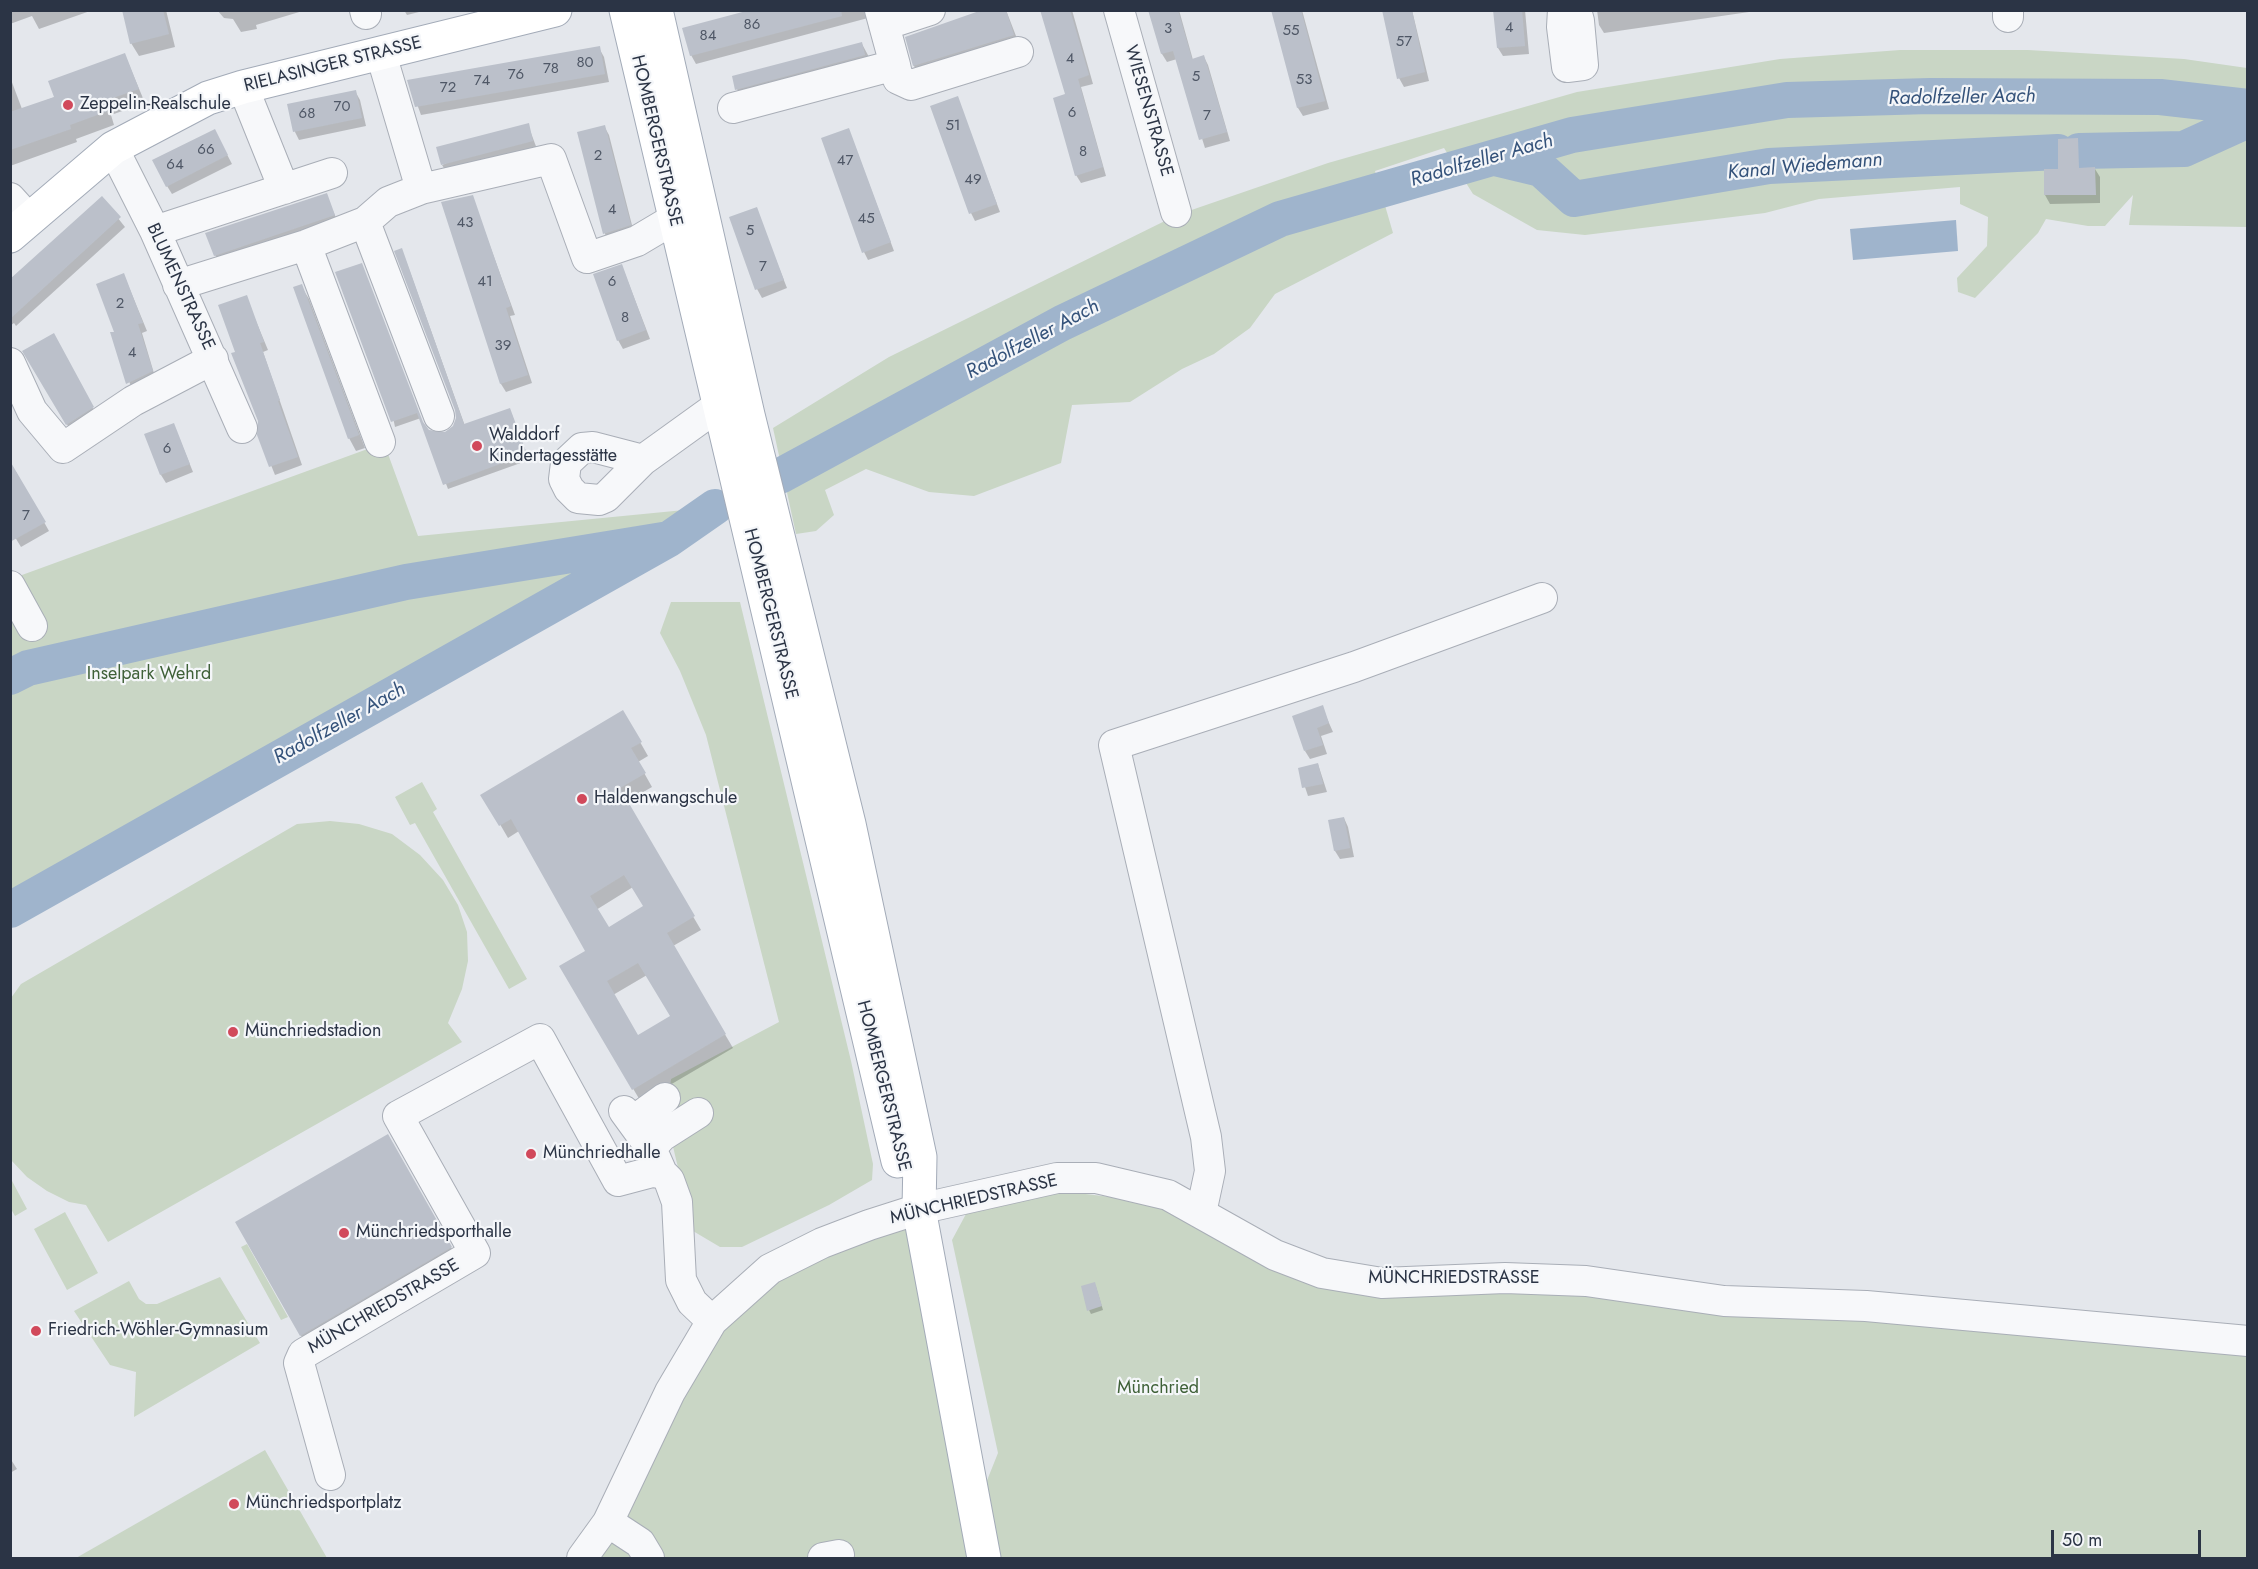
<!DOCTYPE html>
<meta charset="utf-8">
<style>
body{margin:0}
#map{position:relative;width:2258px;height:1569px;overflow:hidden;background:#e4e7ec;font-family:Jost,sans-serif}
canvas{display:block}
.frame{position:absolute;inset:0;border:12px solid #2b3445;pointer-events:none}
.scale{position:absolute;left:2051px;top:1530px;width:150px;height:27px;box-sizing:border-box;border:3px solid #2b3445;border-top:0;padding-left:8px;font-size:18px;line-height:21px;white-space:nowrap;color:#2b3445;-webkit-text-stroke:4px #f4f6f9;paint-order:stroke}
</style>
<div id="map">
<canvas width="2258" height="1569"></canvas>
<div class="frame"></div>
<div class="scale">50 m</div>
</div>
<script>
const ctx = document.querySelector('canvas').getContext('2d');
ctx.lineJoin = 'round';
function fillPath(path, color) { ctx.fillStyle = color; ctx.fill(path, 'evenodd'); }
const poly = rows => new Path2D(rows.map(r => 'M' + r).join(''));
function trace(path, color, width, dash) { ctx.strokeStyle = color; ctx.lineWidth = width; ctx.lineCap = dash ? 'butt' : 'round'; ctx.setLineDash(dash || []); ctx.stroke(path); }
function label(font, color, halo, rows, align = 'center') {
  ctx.font = font + ' Jost,sans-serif'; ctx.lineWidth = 4.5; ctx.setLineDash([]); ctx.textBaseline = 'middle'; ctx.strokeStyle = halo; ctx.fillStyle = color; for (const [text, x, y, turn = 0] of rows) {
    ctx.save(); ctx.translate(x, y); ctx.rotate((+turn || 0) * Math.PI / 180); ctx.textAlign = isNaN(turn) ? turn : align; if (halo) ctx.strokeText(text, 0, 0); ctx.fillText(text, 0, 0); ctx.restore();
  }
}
fillPath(poly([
 [1900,50,2028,50,2184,59,2247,68,2247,227,2129,225,2133,195,2105,226,2088,226,2046,219,2038,233,1975,298,1958,292,1957,278,1987,246,1988,217,1960,204,1960,187,1819,199,1765,213,1585,235,1537,230,1473,194,1444,148,1375,171,1393,233,1275,294,1250,328,1214,354,1182,369,1130,402,1072,405,1061,463,974,496,929,492,866,469,825,490,834,515,816,531,796,534,773,428,889,357,1177,215,1328,163,1577,92,1780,59],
 [384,443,418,536,715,507,669,539,11,910,11,579],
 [671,602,740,602,851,1061,873,1164,872,1180,829,1205,742,1247,720,1247,693,1231,666,1117,671,1079,779,1022,706,735,680,671,660,633],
 [422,782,437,809,433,812,527,979,509,989,415,823,410,825,395,797],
 [330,821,359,824,392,834,420,855,443,880,458,905,467,932,468,961,462,989,448,1023,462,1042,108,1242,86,1205,69,1202,47,1191,27,1177,11,1160,11,998,21,984,297,824],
 [11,1179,27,1209,15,1216,11,1209],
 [1052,1190,1161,1203,1322,1276,1506,1282,2247,1345,2247,1558,582,1558,670,1392,770,1269,919,1209,976,1508,998,1453,952,1240,966,1214],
 [65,1212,98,1273,67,1290,34,1229],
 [247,1244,288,1317,281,1320,241,1247],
 [220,1277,260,1343,134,1417,136,1372,110,1365,74,1311,129,1281,139,1299,146,1304,157,1304],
 [265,1450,327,1558,76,1558]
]), '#c9d6c5');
fillPath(poly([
 [1956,220,1958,251,1853,260,1850,229]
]), '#9fb4cc');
fillPath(poly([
 [10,10,93,10,39,29,32,16,10,24],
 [123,10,166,10,175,47,139,56,131,43],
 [217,10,306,10,256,25,257,29,241,32,233,19,224,18],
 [404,10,427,10,407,15],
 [756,10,870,10,868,18,696,64,691,55],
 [1006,10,1021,49,922,79,914,66,907,38],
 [1042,10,1072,10,1093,84,1081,87,1106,176,1081,183,1076,175,1067,95],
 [1150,10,1179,10,1193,60,1204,57,1208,65,1230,141,1205,148,1177,59,1167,62,1162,54],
 [1272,10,1302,10,1329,109,1303,116,1298,108],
 [1412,10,1429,81,1404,87,1399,78],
 [1494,10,1525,10,1529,54,1503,56,1498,48],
 [1597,10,1763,10,1604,33,1599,25],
 [862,44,869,57,744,102,737,89],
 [599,48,604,57,609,82,421,115,409,82],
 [125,55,145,103,111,115,114,125,76,139,77,142,10,166,10,77,22,109,55,97],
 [355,91,360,100,366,126,299,140,295,132,289,105],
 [957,98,1000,212,975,221,971,213],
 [528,125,537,149,447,173,442,165],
 [604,126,609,135,634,233,610,242,605,234,579,133],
 [849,130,894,251,868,260,864,252],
 [219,139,232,164,172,194,167,186],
 [2078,140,2083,148,2083,169,2095,169,2100,177,2100,203,2050,204,2045,195],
 [326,195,341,229,223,268,215,255],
 [472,196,515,315,510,316,532,383,506,392,501,384],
 [102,198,125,227,16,326,14,323,10,326,10,280],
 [756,209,787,288,762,298,757,289],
 [404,255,465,426,512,415,529,460,448,489,421,418,395,427,361,264,424,426,428,431,445,434,454,427,458,418],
 [622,266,650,339,623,349,618,340],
 [124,275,147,331,142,333,156,380,133,392,112,334,116,333],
 [301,286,309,299,365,448,356,451,349,438],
 [246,297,268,350,263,352,302,465,275,475,259,435,259,421,237,352],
 [53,335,97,416,72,433,25,351],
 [174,425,193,472,166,483,161,475],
 [16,472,49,531,21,547,10,529],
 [1322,707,1333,732,1321,736,1327,754,1310,759,1305,751],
 [623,712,648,756,638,762,652,787,626,802,701,930,673,946,733,1048,641,1102,561,967,587,952,519,831,508,838,483,795],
 [633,887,645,907,608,929,596,910],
 [647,975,672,1017,638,1037,613,995],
 [1318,764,1327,792,1308,796,1299,769],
 [1344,818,1348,827,1354,857,1340,859,1335,851,1330,821],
 [388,1136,461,1265,311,1353,237,1223],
 [1096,1287,1103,1310,1091,1314,1089,1310],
 [10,1458,17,1469,10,1473]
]), '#0003');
trace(poly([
 [2079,151,2184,149,2248,120],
 [1495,158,1541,169,1574,199,1769,166,2058,152],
 [780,476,1062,323,1280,219,1572,135,1787,100,1930,96,2160,97,2248,107],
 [10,677,28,668,81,656,406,582,669,539,715,507],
 [10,910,669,539]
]), '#9fb4cc', 36);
fillPath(poly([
 [122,10,163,10,169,34,130,44],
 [750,10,841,10,842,16,690,56,682,28],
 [982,10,1006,10,1014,35,913,66,905,37],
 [1040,10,1070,10,1089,75,1078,79,1103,167,1075,176,1053,98,1065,94],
 [1148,10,1178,10,1192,59,1204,55,1227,132,1199,140,1173,51,1161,54],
 [1271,10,1301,10,1325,101,1297,108],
 [1382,10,1412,10,1425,72,1397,79],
 [1493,10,1522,10,1525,46,1497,48],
 [862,42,865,55,735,90,732,76],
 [600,46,605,74,467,98,415,107,407,80],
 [125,53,139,89,104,101,108,111,70,125,71,129,10,150,10,112,54,97,48,81],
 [356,90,362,118,293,132,287,104],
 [958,96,997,204,969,214,930,106],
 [529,123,533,141,441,165,436,147],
 [605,125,631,225,603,234,577,132],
 [849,128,891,242,862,253,821,138],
 [215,129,228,155,166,187,152,160],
 [2078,138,2079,168,2095,167,2096,195,2044,195,2044,169,2058,169,2058,139],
 [327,193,335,215,214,256,205,233],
 [473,195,511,306,506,308,528,375,500,384,441,202],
 [102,196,121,217,10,319,10,279],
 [757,207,784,280,755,290,729,217],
 [402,248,464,424,510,408,527,454,443,485,417,413,391,422,335,272,362,263,423,422,429,430,445,432,453,426,456,418,455,410,394,251],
 [622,264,646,330,617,341,593,274],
 [124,273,143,323,138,324,153,371,126,384,110,332,114,332,96,284],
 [302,284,359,435,348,439,293,287],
 [247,295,264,342,260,343,280,400,278,401,298,457,269,467,257,435,258,421,231,353,235,352,218,305],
 [54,333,94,407,66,425,22,351],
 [174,423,190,464,160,475,144,434],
 [10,461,46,522,10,542],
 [1323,705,1329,723,1317,728,1323,745,1304,751,1292,716],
 [623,710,642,742,631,748,646,773,620,788,695,916,667,933,726,1034,632,1090,559,966,585,951,511,819,499,826,480,795],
 [624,875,643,906,609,927,590,896],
 [638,963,670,1016,638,1035,607,981],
 [1318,763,1323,784,1302,788,1298,768],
 [1344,817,1350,848,1334,851,1328,820],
 [388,1134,452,1247,300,1336,235,1222],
 [1095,1282,1102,1306,1087,1311,1081,1286]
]), '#bbc0ca');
const minor = poly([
 [365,10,366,14],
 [1119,10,1176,212],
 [1563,10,1562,27,1567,67,1583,65,1579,21,1576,10],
 [2008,17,2008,10],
 [884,25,930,10],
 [381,54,421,189],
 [895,65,898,79,911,85,1018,52],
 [243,87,284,189],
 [733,108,895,65,880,10],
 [113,148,155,231,242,428],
 [10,198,29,219],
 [365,222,439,416],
 [155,231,332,173],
 [306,245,380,442],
 [178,285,306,245,365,222,388,202,421,189,551,159,587,258,637,241,674,219],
 [10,363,32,411,63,448,133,401,213,359],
 [643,460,593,447,582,448,566,463,564,479,569,489,578,498,599,500,606,497,643,460,718,406],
 [10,586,32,626],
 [624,1111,651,1148,662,1173],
 [632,1122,665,1098],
 [651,1148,662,1136,698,1113],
 [1201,1213,1210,1171,1206,1137,1114,745,1354,667,1542,598],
 [330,1475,299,1363,303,1354,475,1253,398,1116,540,1039,618,1181,652,1172,662,1173,669,1180,677,1202,681,1280,692,1302,712,1321],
 [608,1522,640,1543,649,1558],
 [582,1558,608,1522,670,1392,712,1321,770,1269,822,1243,869,1225,919,1209,1057,1178,1096,1178,1168,1195,1275,1255,1322,1273,1382,1283,1505,1278,1586,1281,1724,1301,1866,1306,2248,1341],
 [823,1558,839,1555]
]);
const major = poly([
 [626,10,898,1161],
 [656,10,748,415,849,824,920,1157,919,1209,984,1558],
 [10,236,113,148,208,98,243,87,555,10]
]);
trace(minor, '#a9aeb7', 32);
trace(major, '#a3abb8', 35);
trace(minor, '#f7f8fa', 30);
trace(major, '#fff', 33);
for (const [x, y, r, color] of [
 [68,105,6,"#d1495b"],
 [477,446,6,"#d1495b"],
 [582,799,6,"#d1495b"],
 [233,1032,6,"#d1495b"],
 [531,1154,6,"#d1495b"],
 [344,1233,6,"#d1495b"],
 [36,1331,6,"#d1495b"],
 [234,1504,6,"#d1495b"]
]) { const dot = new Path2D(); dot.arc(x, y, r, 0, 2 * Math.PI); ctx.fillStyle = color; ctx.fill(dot); trace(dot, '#f4f6f9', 2); }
label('15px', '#4f5766', null, [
 ["86",752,25],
 ["4",1509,28],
 ["3",1168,29],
 ["55",1291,31],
 ["84",708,36],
 ["57",1404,42],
 ["4",1070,59],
 ["80",585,63],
 ["78",551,69],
 ["76",516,75],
 ["5",1196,77],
 ["53",1304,80],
 ["74",482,81],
 ["72",448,88],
 ["70",342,107],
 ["6",1072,113],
 ["68",307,114],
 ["7",1207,116],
 ["51",953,126],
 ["66",206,150],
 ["8",1083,152],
 ["2",598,156],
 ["47",845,161],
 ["64",175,165],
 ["49",973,180],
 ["4",612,210],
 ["45",866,219],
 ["43",465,223],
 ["5",750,231],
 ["7",763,267],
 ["41",485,282],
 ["6",612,282],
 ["2",120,304],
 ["8",625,318],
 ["39",503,346],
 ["4",132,353],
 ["6",167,449],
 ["7",26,516]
]);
label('18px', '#2b3445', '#f4f6f9', [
 ["RIELASINGER STRASSE",333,65,-14],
 ["WIESENSTRASSE",1148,111,74],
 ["HOMBERGERSTRASSE",656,141,77],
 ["BLUMENSTRASSE",180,287,65],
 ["HOMBERGERSTRASSE",770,614,76],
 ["HOMBERGERSTRASSE",883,1086,76],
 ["MÜNCHRIEDSTRASSE",974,1200,-13],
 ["MÜNCHRIEDSTRASSE",1454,1279],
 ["MÜNCHRIEDSTRASSE",384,1307,-30]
]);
label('18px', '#2b3445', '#f4f6f9', [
 ["Zeppelin-Realschule",80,105],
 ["Walddorf",489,436],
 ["Kindertagesstätte",489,457],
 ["Haldenwangschule",594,799],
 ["Münchriedstadion",245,1032],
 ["Münchriedhalle",543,1154],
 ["Münchriedsporthalle",356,1233],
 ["Friedrich-Wöhler-Gymnasium",48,1331],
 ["Münchriedsportplatz",246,1504]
], 'left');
label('18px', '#3f6138', '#f4f6f9', [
 ["Inselpark Wehrd",149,675],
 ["Münchried",1158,1389]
]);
label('italic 20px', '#34527a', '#f4f6f9', [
 ["Radolfzeller Aach",1962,98,-1],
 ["Radolfzeller Aach",1482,161,-16],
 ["Kanal Wiedemann",1805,167,-5],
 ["Radolfzeller Aach",1033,340,-28],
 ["Radolfzeller Aach",340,724,-29]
]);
</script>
